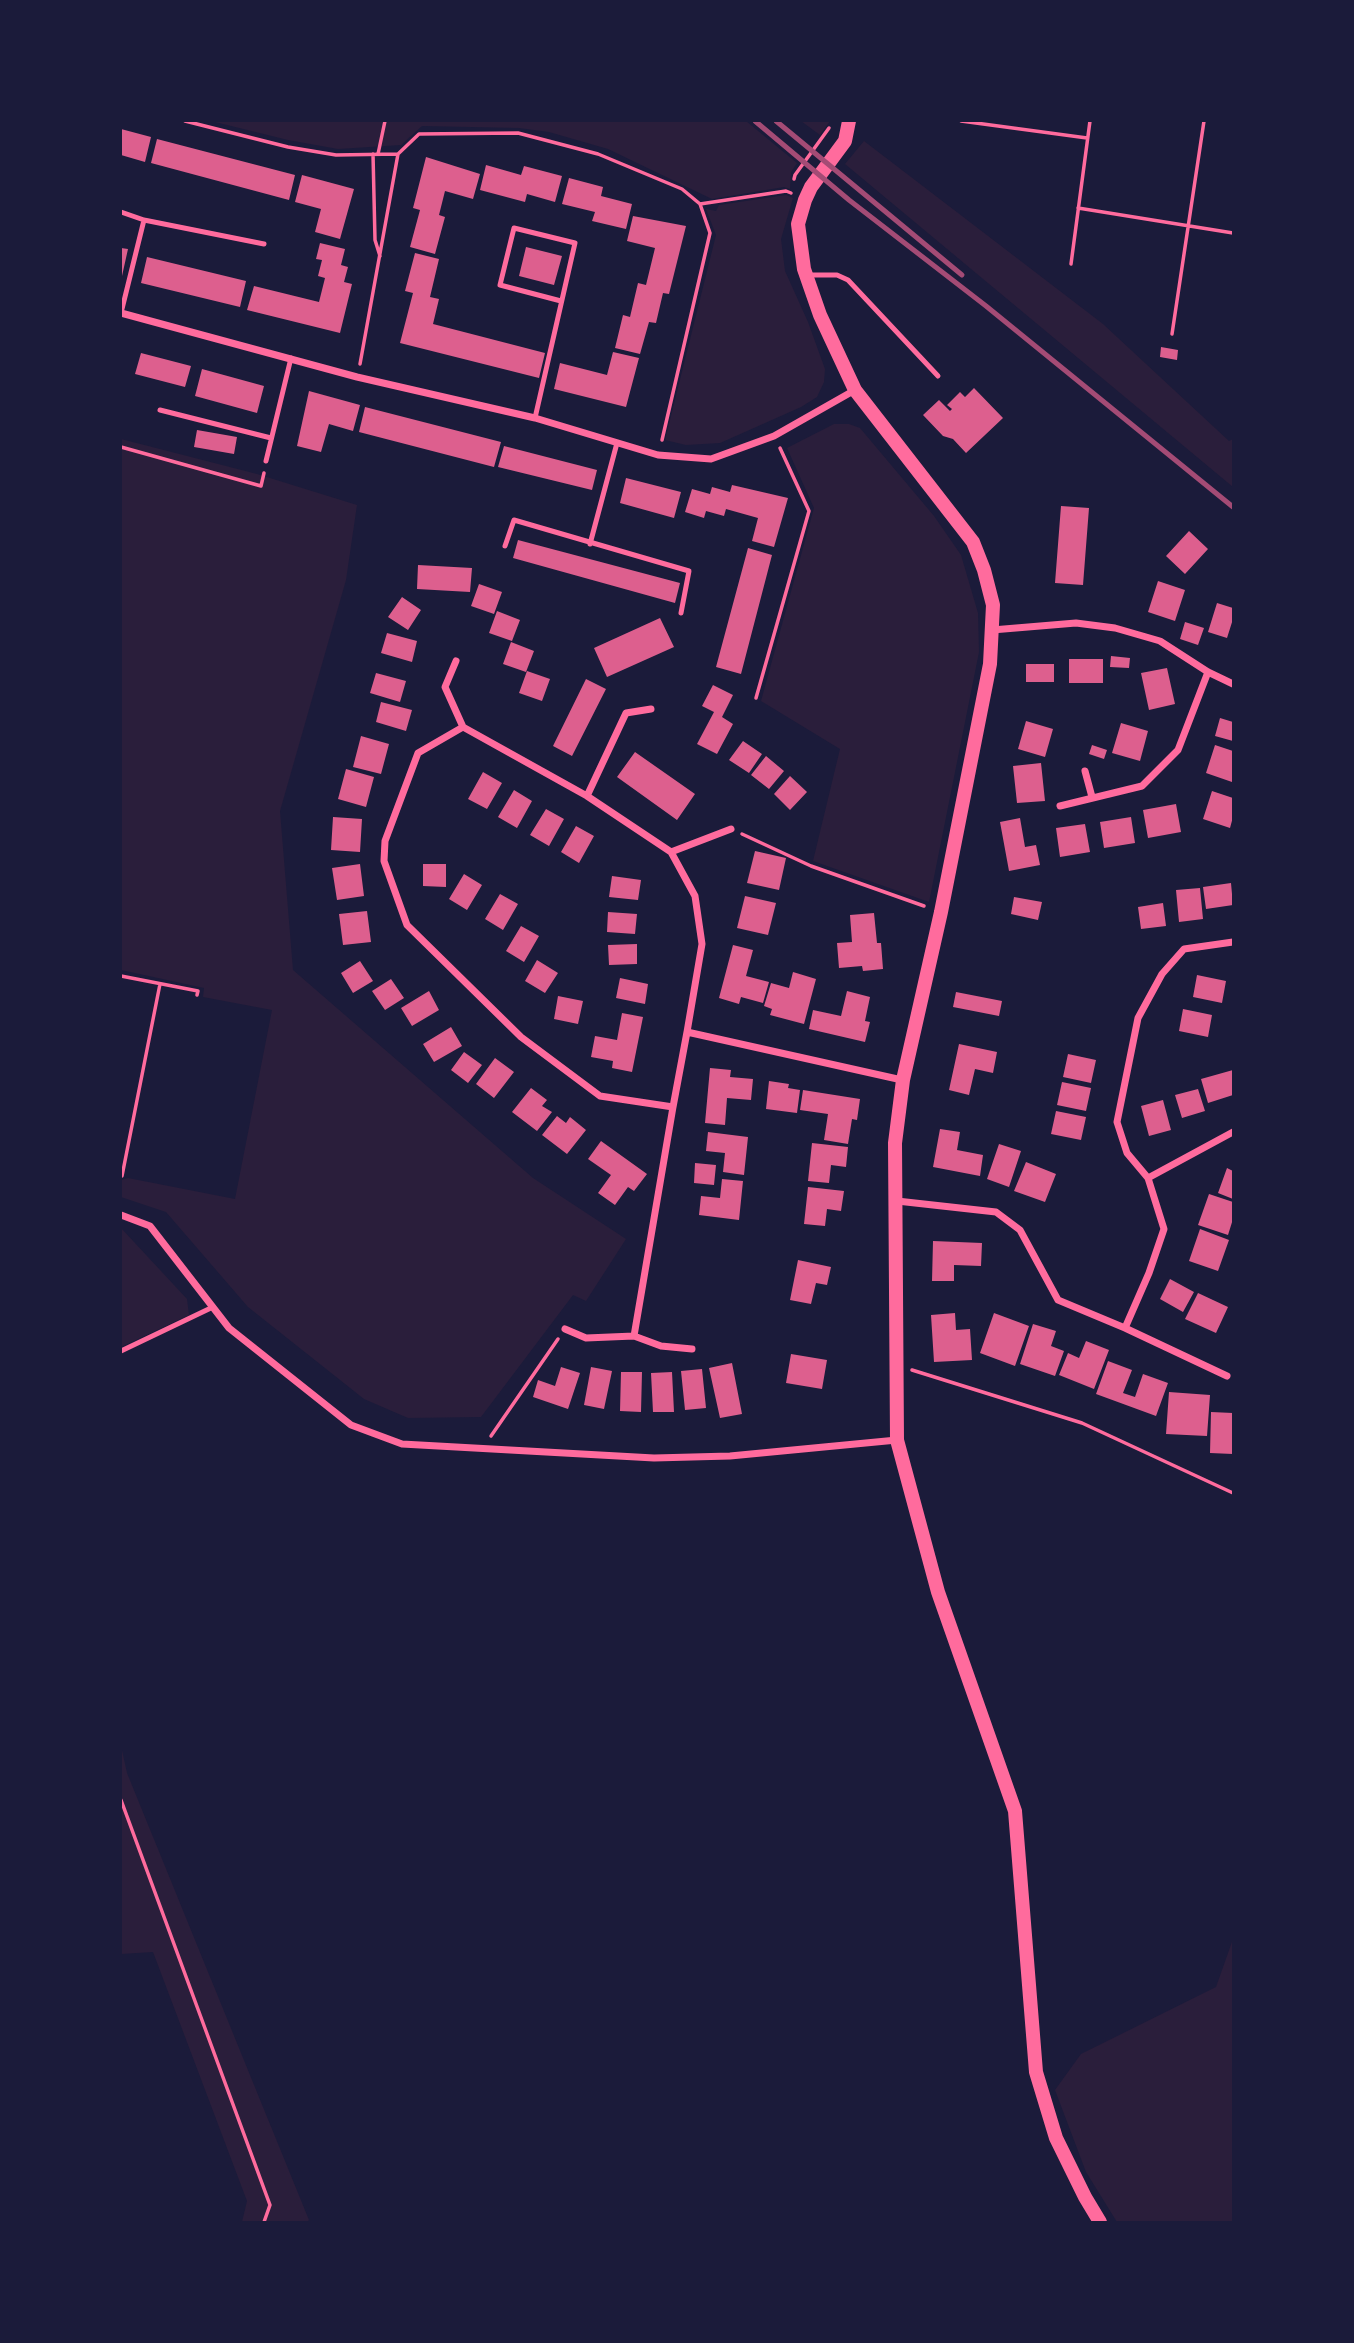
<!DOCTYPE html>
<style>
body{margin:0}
#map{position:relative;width:1354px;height:2343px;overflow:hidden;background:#1b1b3a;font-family:"Archivo Narrow",sans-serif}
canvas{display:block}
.frame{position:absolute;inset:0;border:122px solid #1b1b3a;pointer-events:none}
</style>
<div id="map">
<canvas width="1354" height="2343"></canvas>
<div class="frame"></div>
</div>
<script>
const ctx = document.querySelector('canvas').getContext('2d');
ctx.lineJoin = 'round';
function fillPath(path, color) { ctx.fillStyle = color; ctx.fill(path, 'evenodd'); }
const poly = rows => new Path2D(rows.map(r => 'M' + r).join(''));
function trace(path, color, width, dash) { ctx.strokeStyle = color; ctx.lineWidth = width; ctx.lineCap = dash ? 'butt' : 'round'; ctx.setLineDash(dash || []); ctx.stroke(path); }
fillPath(poly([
 [211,121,746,121,797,163,791,172,790,189,784,187,712,199,608,149,549,132,519,128,422,126,401,145,338,149,288,140],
 [801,121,830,121,820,135],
 [864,141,1103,324,1229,441,1233,439,1233,487,845,164],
 [786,195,793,198,781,239,785,271,808,322,825,369,824,382,817,397,801,407,720,443,686,445,665,440,716,235,706,209,716,211,719,205],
 [834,424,849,424,860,428,934,516,961,555,978,613,979,652,929,902,813,861,840,749,761,701,814,508,787,448],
 [121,439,257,474,357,505,346,580,280,811,293,970,533,1178,626,1239,586,1301,573,1295,481,1417,408,1418,364,1399,248,1307,166,1212,121,1197,121,1180,128,1178,235,1199,272,1010,203,997,204,988,121,970],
 [121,1228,187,1299,189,1315,121,1347],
 [121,1746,127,1773,309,2220,307,2222,242,2222,247,2201,153,1952,121,1954],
 [1233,1939,1233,2222,1117,2222,1086,2172,1055,2090,1081,2054,1216,1987]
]), '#2a1e3b');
fillPath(poly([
 [121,129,151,137,145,162,121,155],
 [157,139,295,175,289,200,151,163],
 [426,157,480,174,473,199,445,191,439,215,445,217,435,254,410,247,420,210,413,208],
 [486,165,521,175,524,166,562,176,555,202,527,194,525,202,480,190],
 [302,175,354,189,340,239,315,232,321,209,295,202],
 [569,178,603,187,601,196,632,204,626,229,592,221,595,212,562,204],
 [633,216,686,226,669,294,663,293,656,323,649,322,640,354,615,348,623,315,630,317,638,283,646,285,655,248,627,241],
 [320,243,345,249,341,265,348,267,344,282,352,284,340,333,247,310,254,286,319,302,325,278,318,276,322,260,316,259],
 [526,247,562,256,554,285,519,276],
 [121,248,128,249,122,276,121,276],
 [415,253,439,259,430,297,439,299,433,324,545,353,539,378,400,343,413,293,405,291],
 [147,257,246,281,240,307,141,283],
 [1161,347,1178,350,1177,360,1160,357],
 [613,352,639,358,626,407,554,389,560,363,607,375],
 [141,353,191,366,185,387,135,374],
 [202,369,264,386,257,413,195,396],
 [974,388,1003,418,966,453,953,439,943,436,923,415,939,400,950,411,952,409,947,405,960,392,965,397],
 [309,391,360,405,353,431,329,424,321,452,297,446],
 [365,407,501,442,494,467,359,432],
 [197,430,237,437,234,454,194,447],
 [504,446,597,470,592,490,498,467],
 [626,478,681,492,674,518,620,503],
 [732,485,788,498,774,547,752,541,758,518,726,509,724,516,706,511,704,518,685,512,692,489,710,494,712,487,730,492],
 [1061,506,1089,508,1083,585,1055,583],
 [1189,531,1208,549,1185,574,1166,556],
 [518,540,680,583,675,603,513,558],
 [748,548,772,555,741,674,716,667],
 [418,565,472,568,470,592,417,589],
 [1158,581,1185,590,1175,621,1148,612],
 [479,584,502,592,494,614,471,606],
 [402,597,421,610,408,630,388,617],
 [1217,603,1233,608,1233,619,1227,638,1208,632],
 [497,611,520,620,512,641,489,633],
 [660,618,674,647,607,677,594,648],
 [1185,622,1204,628,1198,645,1180,639],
 [387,633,417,641,412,662,381,653],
 [511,642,534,651,526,672,503,664],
 [1111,656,1130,658,1129,668,1110,667],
 [1069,659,1103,659,1103,683,1069,683],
 [1026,664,1054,664,1054,682,1026,682],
 [1167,668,1175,704,1149,710,1141,673],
 [527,671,550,679,542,701,519,693],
 [376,673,406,681,400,702,370,693],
 [586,679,606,689,572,756,553,746],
 [713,685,733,695,722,717,733,724,717,754,697,744,714,712,702,706],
 [381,702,412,710,406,731,376,722],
 [1220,718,1233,722,1233,741,1215,736],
 [1026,721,1053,729,1045,757,1018,749],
 [1121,723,1148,731,1140,761,1112,753],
 [361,736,389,744,381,774,353,767],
 [743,741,762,754,749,773,729,760],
 [1092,745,1107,750,1104,759,1089,754],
 [1215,745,1233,751,1232,782,1206,773],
 [635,752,695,794,677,820,617,777],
 [766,756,784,771,769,789,751,775],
 [1041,763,1045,801,1017,803,1013,766],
 [346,769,374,777,366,807,338,799],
 [483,772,502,783,487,809,468,799],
 [790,776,807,792,790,810,774,794],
 [514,790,532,801,517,828,498,817],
 [1212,791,1233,798,1233,817,1230,828,1203,819],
 [1176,804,1181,832,1148,838,1143,810],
 [546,809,564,819,549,846,530,835],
 [333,817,362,819,360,852,331,850],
 [1131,817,1135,843,1104,848,1100,822],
 [1020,818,1025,847,1036,845,1040,865,1009,871,1000,822],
 [1085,824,1090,852,1060,857,1056,828],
 [576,826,594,836,579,863,561,852],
 [755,851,786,858,779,890,747,883],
 [360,864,364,896,337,900,332,868],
 [423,864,446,864,446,887,423,886],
 [464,874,482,885,467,910,449,899],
 [612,876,641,880,638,900,609,897],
 [1231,883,1233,905,1206,909,1203,887],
 [1200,888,1203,919,1179,922,1176,890],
 [500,894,518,904,503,930,485,919],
 [745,896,776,903,768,935,737,928],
 [1014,897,1042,902,1038,920,1011,914],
 [1163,903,1166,926,1141,929,1138,907],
 [367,911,371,942,343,945,339,914],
 [608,912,637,914,635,934,607,932],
 [874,913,877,943,881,943,883,969,863,971,862,966,839,968,837,943,852,942,850,915],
 [521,926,539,936,524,962,506,951],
 [637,944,637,964,609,965,608,945],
 [733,945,753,950,746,976,769,982,763,1003,741,997,739,1004,719,998],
 [537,960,558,973,545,993,525,981],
 [360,961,373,981,353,993,341,973],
 [793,972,816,979,804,1024,770,1015,772,1009,764,1006,771,983,789,988],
 [1197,975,1226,981,1222,1003,1193,997],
 [620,978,648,984,645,1004,616,998],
 [391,979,404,998,385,1010,372,991],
 [429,991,439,1010,412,1026,401,1008],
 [847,991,870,997,865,1021,870,1022,865,1042,809,1029,813,1010,841,1016],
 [956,992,1002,1001,999,1016,953,1007],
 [558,996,583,1001,578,1024,554,1019],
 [1183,1009,1212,1015,1208,1037,1179,1031],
 [622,1013,643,1017,632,1072,612,1068,613,1061,591,1057,595,1036,617,1040],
 [451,1027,462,1046,434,1062,423,1044],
 [959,1044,997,1052,993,1073,975,1069,969,1095,949,1090],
 [464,1052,482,1065,468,1083,451,1070],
 [1068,1054,1096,1060,1091,1083,1063,1077],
 [495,1058,514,1072,494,1098,476,1084],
 [710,1068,731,1070,730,1077,753,1079,751,1100,727,1098,725,1125,705,1123],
 [1233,1070,1233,1095,1208,1103,1201,1079],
 [769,1081,789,1084,788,1088,800,1090,797,1113,766,1109],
 [1062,1082,1091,1088,1086,1111,1057,1105],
 [531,1088,547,1100,542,1106,552,1112,537,1131,512,1112],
 [1198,1089,1205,1111,1182,1118,1175,1095],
 [803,1090,860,1099,857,1120,852,1119,848,1144,824,1140,828,1114,800,1110],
 [1163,1100,1171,1130,1149,1136,1141,1106],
 [1056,1111,1086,1117,1081,1140,1051,1134],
 [557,1116,566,1123,570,1117,586,1130,567,1154,542,1135],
 [940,1129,960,1132,957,1150,983,1155,980,1176,933,1167],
 [708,1132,748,1137,744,1175,723,1172,725,1153,706,1151],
 [601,1141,647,1174,634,1191,628,1187,615,1205,598,1193,611,1175,588,1159],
 [812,1143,848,1147,846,1167,831,1165,829,1183,808,1181],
 [999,1144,1021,1151,1009,1187,987,1179],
 [1026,1162,1056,1174,1045,1202,1014,1191],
 [695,1163,716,1165,714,1185,694,1183],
 [1227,1168,1233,1171,1233,1199,1218,1193],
 [722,1179,743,1181,739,1220,699,1215,701,1196,720,1198],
 [808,1187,844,1191,841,1211,827,1209,825,1226,804,1224],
 [1209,1194,1233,1202,1233,1219,1228,1235,1198,1225],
 [1200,1229,1229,1240,1218,1271,1189,1261],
 [933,1241,982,1243,981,1266,954,1265,954,1281,932,1281],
 [798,1260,831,1267,827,1285,816,1283,811,1304,790,1300],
 [1170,1279,1194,1292,1183,1312,1160,1299],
 [1198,1293,1228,1307,1216,1333,1185,1319],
 [955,1313,956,1330,970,1329,972,1360,934,1362,931,1315],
 [994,1313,1029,1326,1015,1366,980,1353],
 [1033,1324,1056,1331,1051,1346,1064,1351,1055,1376,1020,1364],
 [1086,1341,1109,1350,1094,1389,1059,1375,1068,1353,1079,1358],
 [791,1354,827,1360,822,1389,786,1383],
 [1108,1361,1132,1370,1123,1393,1135,1397,1143,1374,1168,1383,1156,1416,1096,1394],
 [732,1363,742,1414,720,1418,709,1368],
 [561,1367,580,1373,568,1409,533,1397,538,1380,555,1386],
 [591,1367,612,1371,604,1409,584,1405],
 [702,1369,706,1408,685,1410,681,1371],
 [621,1372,642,1372,641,1412,620,1411],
 [672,1372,674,1412,653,1412,651,1373],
 [1169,1392,1210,1395,1207,1436,1166,1434],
 [1211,1412,1233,1413,1233,1454,1210,1453]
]), '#dd5f8e');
trace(poly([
 [185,121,288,147,336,155,398,154,419,134,518,133,598,154,682,189,700,204,710,233,662,440],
 [961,121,1087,138],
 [373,154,375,240,380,256],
 [378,154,385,121],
 [794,179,795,175,829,128],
 [700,204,786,191,791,193],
 [1078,208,1233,233],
 [1071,264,1090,121],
 [1172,334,1204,121],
 [360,364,398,154],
 [121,447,261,486,264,473],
 [756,698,809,511,780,448],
 [742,834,811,866,924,906],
 [121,976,198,991,197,995],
 [122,1176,160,984],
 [912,1370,1082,1423,1233,1493],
 [491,1436,558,1339],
 [121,1800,270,2205,264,2222]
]), '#ff6b9d', 3.5);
trace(poly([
 [121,212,144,220,264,244],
 [809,275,837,275,848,280,938,376],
 [121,313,144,220],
 [160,410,271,438],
 [535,418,575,243,514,228,500,285,561,301],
 [266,461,291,358],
 [590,544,617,443],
 [505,546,514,520,689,571,681,613],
 [121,1351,213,1307]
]), '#ff6b9d', 5);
trace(poly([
 [121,313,357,377,535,418,658,455,711,459,774,436,855,390],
 [992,630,1076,623,1115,628,1160,641,1208,672,1233,684],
 [456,661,445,687,463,727],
 [1085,771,1092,797],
 [587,796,626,713,651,709],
 [1060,806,1142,786,1178,750,1208,672],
 [671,852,731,829],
 [687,1032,702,944,695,896,671,852,587,796,463,727,418,753,385,841,384,861,407,925,521,1037,600,1096,673,1107,687,1032,902,1080],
 [1148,1178,1233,1132],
 [897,1201,996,1212,1020,1230,1058,1300,1125,1328,1227,1376],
 [121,1215,150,1226,229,1328,351,1425,402,1444,654,1458,730,1456,897,1440],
 [1125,1328,1149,1273,1164,1229,1148,1178,1127,1153,1117,1122,1138,1018,1162,974,1184,949,1233,942],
 [565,1329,586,1338,634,1336,661,1346,692,1349],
 [634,1336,673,1107]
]), '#ff6b9d', 7);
trace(poly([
 [849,121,845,141,811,187,805,200,798,224,804,269,820,315,855,390,973,542,984,570,993,605,990,664,941,912,903,1080,895,1143,897,1440,938,1592,1015,1811,1036,2072,1056,2138,1085,2197,1100,2222]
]), '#ff6b9d', 14);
trace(poly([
 [755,121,849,200,986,306,1233,507],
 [776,121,962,275]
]), '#a44b75', 5);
</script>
